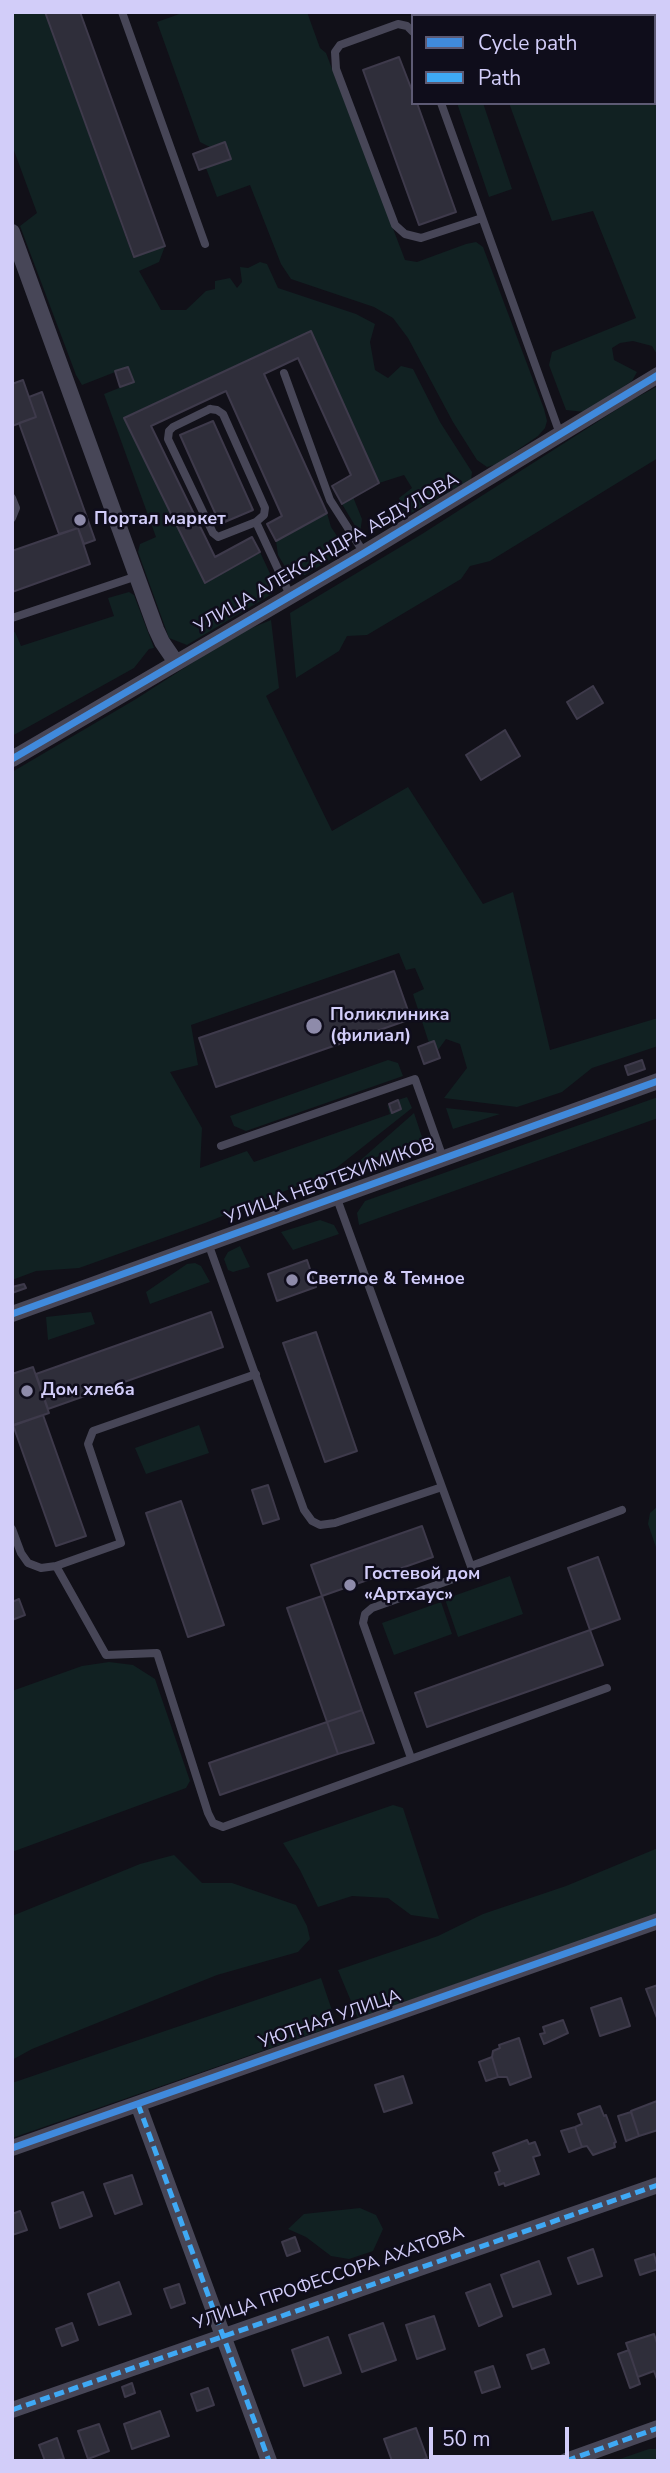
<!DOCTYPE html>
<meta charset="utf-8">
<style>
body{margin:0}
#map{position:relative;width:670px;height:2473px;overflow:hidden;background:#111018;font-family:"Nunito Sans",sans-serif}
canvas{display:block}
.frame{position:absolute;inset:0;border:14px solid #d2cdf9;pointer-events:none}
.legend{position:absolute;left:411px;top:14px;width:245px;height:91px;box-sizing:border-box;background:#0f0d1b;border:2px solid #5d5a74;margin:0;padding:9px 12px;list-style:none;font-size:21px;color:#d2cdf9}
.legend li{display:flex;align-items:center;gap:14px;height:35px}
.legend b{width:35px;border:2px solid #5d5a74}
.scale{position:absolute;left:429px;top:2427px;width:140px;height:32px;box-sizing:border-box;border:4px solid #d2cdf9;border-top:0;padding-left:9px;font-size:21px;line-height:24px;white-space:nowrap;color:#d2cdf9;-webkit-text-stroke:5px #0f0d1b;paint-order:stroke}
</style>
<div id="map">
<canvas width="670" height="2473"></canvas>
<div class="frame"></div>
<ul class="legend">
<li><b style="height:9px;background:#408adc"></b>Cycle path</li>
<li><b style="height:9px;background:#3fa9f5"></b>Path</li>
</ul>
<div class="scale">50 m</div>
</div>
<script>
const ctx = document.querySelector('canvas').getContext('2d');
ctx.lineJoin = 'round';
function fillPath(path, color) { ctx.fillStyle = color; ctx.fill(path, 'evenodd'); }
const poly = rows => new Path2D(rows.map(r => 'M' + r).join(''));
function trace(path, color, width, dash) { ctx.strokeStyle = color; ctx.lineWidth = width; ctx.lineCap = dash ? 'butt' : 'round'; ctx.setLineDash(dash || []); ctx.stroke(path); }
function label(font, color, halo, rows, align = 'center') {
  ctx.font = font + ' "Nunito Sans",sans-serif'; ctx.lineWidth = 5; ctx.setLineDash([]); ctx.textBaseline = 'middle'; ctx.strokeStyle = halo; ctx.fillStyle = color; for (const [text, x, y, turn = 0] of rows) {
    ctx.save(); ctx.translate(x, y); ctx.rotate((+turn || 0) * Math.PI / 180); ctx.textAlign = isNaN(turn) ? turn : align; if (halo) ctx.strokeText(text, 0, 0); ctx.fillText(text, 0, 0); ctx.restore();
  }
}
fillPath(poly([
 [12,12,45,12,133,257,165,246,159,262,139,271,161,310,186,310,206,291,215,289,215,281,230,278,237,288,242,282,240,267,248,268,260,262,267,264,278,288,356,314,375,324,370,342,375,370,388,378,401,366,413,369,440,422,472,472,471,480,411,513,404,512,399,498,412,488,404,475,379,483,310,331,125,417,205,583,260,552,273,580,272,594,187,645,169,638,138,552,140,544,156,537,104,394,134,382,128,367,82,385,76,375,20,226,37,213,12,145],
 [185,12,307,12,320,48,326,53,405,260,417,262,466,244,476,242,483,247,544,409,547,421,545,428,538,436,497,464,487,467,477,460,453,422,408,338,393,318,374,307,291,279,281,264,250,185,217,197,206,168,231,159,225,142,210,147,200,142,157,22],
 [430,12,658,12,658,356,652,346,633,341,620,343,612,348,614,360,637,372,632,381,585,412,566,410,549,365,552,352,636,318,593,211,552,221,509,103,654,103,654,16,434,16],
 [457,103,483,103,512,189,489,197],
 [658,386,658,458,490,561,470,566,461,579,367,635,347,636,339,651,296,678,290,613,422,534,630,401],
 [353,497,362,519,360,534,342,504],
 [327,513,331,527,343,545,341,553,305,575,295,575,287,570,278,555,276,541],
 [129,592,134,595,154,648,149,649,134,668,12,736,12,633,15,632,21,646,114,616,108,598],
 [271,620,279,688,266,696,332,831,408,787,483,904,513,892,550,1050,658,1018,658,1046,592,1068,562,1092,517,1107,444,1098,467,1068,460,1044,446,1039,438,1050,434,1041,429,1043,413,994,424,989,415,968,406,970,399,953,191,1025,198,1065,170,1072,202,1128,200,1168,247,1151,254,1162,390,1114,387,1104,392,1112,400,1110,398,1100,407,1097,412,1108,330,1173,205,1223,79,1268,36,1271,12,1280,12,772,136,699,237,634],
 [388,1060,398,1063,403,1076,246,1131,234,1126,230,1116],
 [658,1097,658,1118,359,1225,357,1213,365,1201],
 [446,1108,500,1114,453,1129],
 [414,1113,423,1140,355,1165],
 [320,1220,334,1225,339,1234,293,1250,281,1232],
 [240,1246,250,1267,233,1272,228,1270,224,1259,228,1252],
 [195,1263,201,1266,210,1282,150,1304,146,1292,187,1264],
 [91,1312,95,1324,48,1340,46,1317],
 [199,1425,209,1453,146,1474,135,1448],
 [658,1506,658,1553,648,1524,650,1513],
 [510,1576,523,1614,458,1637,445,1599],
 [441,1602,452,1634,394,1655,382,1623],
 [109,1662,133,1665,155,1679,190,1781,186,1788,12,1852,12,1691,82,1666],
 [393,1805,403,1808,439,1919,411,1915,388,1898,352,1896,318,1907,300,1870,283,1843],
 [658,1848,658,1914,358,2018,338,1970,438,1936,483,1914,566,1886],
 [174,1855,202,1883,232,1883,296,1905,307,1926,310,1939,298,1952,217,1975,32,2049,12,2060,12,1916,140,1864],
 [321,1978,337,2025,12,2138,12,2083],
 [360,2208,376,2215,383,2229,373,2251,349,2259,331,2256,306,2237,288,2229,304,2214],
 [649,2449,658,2449,658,2461,614,2461]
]), '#112122');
const building = poly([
 [45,12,80,12,165,246,134,257,45,12],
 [399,57,413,93,413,103,417,103,456,212,419,225,363,70,399,57],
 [225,142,231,159,199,170,193,154,225,142],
 [311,331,379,483,342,504,332,486,351,475,298,358,264,374,327,513,276,541,267,524,282,516,226,391,151,426,215,557,252,537,260,552,205,583,124,418,311,331],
 [128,367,134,382,120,387,115,371,128,367],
 [23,380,36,417,12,426,12,384,23,380],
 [42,392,95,540,84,544,78,528,59,534,19,423,36,417,29,397,42,392],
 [213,421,253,510,220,524,180,435,213,421],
 [78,528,90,564,12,592,12,551,78,528],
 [593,686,603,703,577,719,567,702,593,686],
 [505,730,520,756,481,780,466,755,505,730],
 [394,971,411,1019,216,1087,199,1038,394,971],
 [434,1041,440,1058,424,1064,418,1047,434,1041],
 [642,1060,645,1069,628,1075,625,1066,642,1060],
 [398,1100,401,1109,392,1113,389,1104,398,1100],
 [307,1260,316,1287,277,1301,268,1274,307,1260],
 [24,1284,26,1288,12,1293,12,1287,24,1284],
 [211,1312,223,1347,48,1409,36,1374,211,1312],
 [316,1332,357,1451,325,1462,283,1343,316,1332],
 [33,1367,49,1413,12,1426,12,1374,33,1367],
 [43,1415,86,1536,56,1546,13,1425,43,1415],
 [268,1485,279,1519,263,1524,252,1490,268,1485],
 [181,1501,224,1625,188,1637,146,1513,181,1501],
 [422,1526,433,1557,322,1596,311,1565,422,1526],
 [598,1557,620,1619,590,1630,568,1568,598,1557],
 [322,1596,362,1710,327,1722,287,1608,322,1596],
 [19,1599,25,1615,12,1620,12,1602,19,1599],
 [590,1630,603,1665,427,1727,415,1693,590,1630],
 [362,1710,374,1743,338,1754,327,1722,362,1710],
 [327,1722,338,1754,220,1795,209,1763,327,1722],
 [658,1985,658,2018,657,2018,646,1989,658,1985],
 [621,1998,630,2026,600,2036,591,2008,621,1998],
 [563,2020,568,2033,544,2044,540,2034,545,2033,543,2027,563,2020],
 [519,2038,531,2077,510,2085,507,2077,498,2077,492,2057,493,2051,500,2048,499,2045,519,2038],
 [492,2057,498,2077,486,2081,479,2062,492,2057],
 [403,2076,412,2103,384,2112,375,2085,403,2076],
 [657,2101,658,2130,639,2136,631,2111,657,2101],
 [600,2106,604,2116,606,2115,616,2142,614,2143,615,2147,593,2155,587,2146,582,2147,575,2127,582,2124,578,2114,600,2106],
 [631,2112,639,2136,626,2141,618,2116,631,2112],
 [575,2127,582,2147,569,2152,561,2131,575,2127],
 [527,2140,529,2144,535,2142,540,2155,533,2157,539,2174,505,2186,504,2183,499,2185,495,2173,500,2171,493,2153,527,2140],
 [132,2175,142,2204,115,2214,104,2184,132,2175],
 [83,2192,92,2216,60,2228,52,2203,83,2192],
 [20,2211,27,2230,12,2235,12,2214,20,2211],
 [295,2237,300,2251,287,2256,282,2242,295,2237],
 [593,2249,602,2276,578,2284,568,2258,593,2249],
 [654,2254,658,2269,640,2275,635,2260,654,2254],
 [539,2261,551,2294,513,2307,501,2275,539,2261],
 [119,2282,131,2314,99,2325,88,2294,119,2282],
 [179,2284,185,2303,171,2308,164,2289,179,2284],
 [490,2284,502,2316,479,2326,466,2293,490,2284],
 [434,2316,445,2349,417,2359,406,2325,434,2316],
 [72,2323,78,2340,62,2346,56,2329,72,2323],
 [383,2323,396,2360,362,2372,349,2335,383,2323],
 [654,2334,658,2346,658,2382,654,2371,638,2377,626,2343,654,2334],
 [328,2337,341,2373,304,2386,292,2350,328,2337],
 [544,2349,549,2363,532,2369,527,2355,544,2349],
 [629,2350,640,2384,630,2388,618,2354,629,2350],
 [493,2366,500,2387,482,2393,475,2372,493,2366],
 [132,2383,135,2393,125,2397,122,2387,132,2383],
 [208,2388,214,2405,197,2411,191,2394,208,2388],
 [160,2411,169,2436,132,2449,124,2424,160,2411],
 [99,2424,109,2451,88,2459,78,2431,99,2424],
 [416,2428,427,2458,420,2461,392,2461,384,2439,416,2428],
 [57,2438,64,2459,45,2461,39,2445,57,2438]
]);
fillPath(building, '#2f2e3a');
trace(building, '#3e3a4b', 2);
trace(poly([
 [122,12,205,244],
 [413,32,407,26,398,24,340,45,335,52,336,69,395,225,405,234,421,238,482,218],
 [441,103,560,434],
 [284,373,330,500,364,553],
 [210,409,217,410,223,414,265,508,264,515,256,522,218,537,213,533,168,439,169,431,173,427,210,409],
 [12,498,16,508,12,518],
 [256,522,290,595],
 [12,618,137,576],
 [221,1146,415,1079,443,1158],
 [336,1196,473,1572,372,1608,365,1614,363,1623,411,1758],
 [208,1243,304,1510,312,1521,320,1525,335,1523,442,1487],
 [12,1529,21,1553,28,1563,41,1568,56,1566,121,1543,88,1444,93,1431,256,1374],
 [56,1566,106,1655,157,1653,208,1813,213,1823,223,1827,607,1688],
 [471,1566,622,1510]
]), '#474657', 8);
trace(poly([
 [12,232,156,629,162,642,175,661],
 [12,759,364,553,658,375],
 [12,1314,658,1081],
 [138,2104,269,2461],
 [12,2148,658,1921],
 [12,2410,658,2185],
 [566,2461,658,2428]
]), '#474657', 16);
trace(poly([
 [138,2104,269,2461],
 [12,2410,658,2185],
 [566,2461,658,2428]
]), '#3fa9f5', 5, [10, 5]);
trace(poly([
 [12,759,364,553,658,375],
 [12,1314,658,1081],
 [12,2148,658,1921]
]), '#408adc', 7);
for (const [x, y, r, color] of [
 [80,520,7,"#8e8baa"],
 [314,1026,9,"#8e8baa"],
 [292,1280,7,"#8e8baa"],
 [27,1391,7,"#8e8baa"],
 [350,1585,7,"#8e8baa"]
]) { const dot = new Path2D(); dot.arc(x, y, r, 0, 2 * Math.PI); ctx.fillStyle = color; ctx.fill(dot); trace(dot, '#0f0d1b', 2.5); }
label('bold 18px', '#d2cdf9', '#0f0d1b', [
 ["Портал маркет",94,520],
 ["Поликлиника",330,1016],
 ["(филиал)",330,1037],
 ["Светлое & Темное",306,1280],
 ["Дом хлеба",41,1391],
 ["Гостевой дом",364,1575],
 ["«Артхаус»",364,1596]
], 'left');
label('18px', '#d2cdf9', '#0f0d1b', [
 ["УЛИЦА АЛЕКСАНДРА АБДУЛОВА",327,554,-30],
 ["УЛИЦА НЕФТЕХИМИКОВ",330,1182,-20],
 ["УЮТНАЯ УЛИЦА",330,2020,-19],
 ["УЛИЦА ПРОФЕССОРА АХАТОВА",329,2279,-19]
]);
</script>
